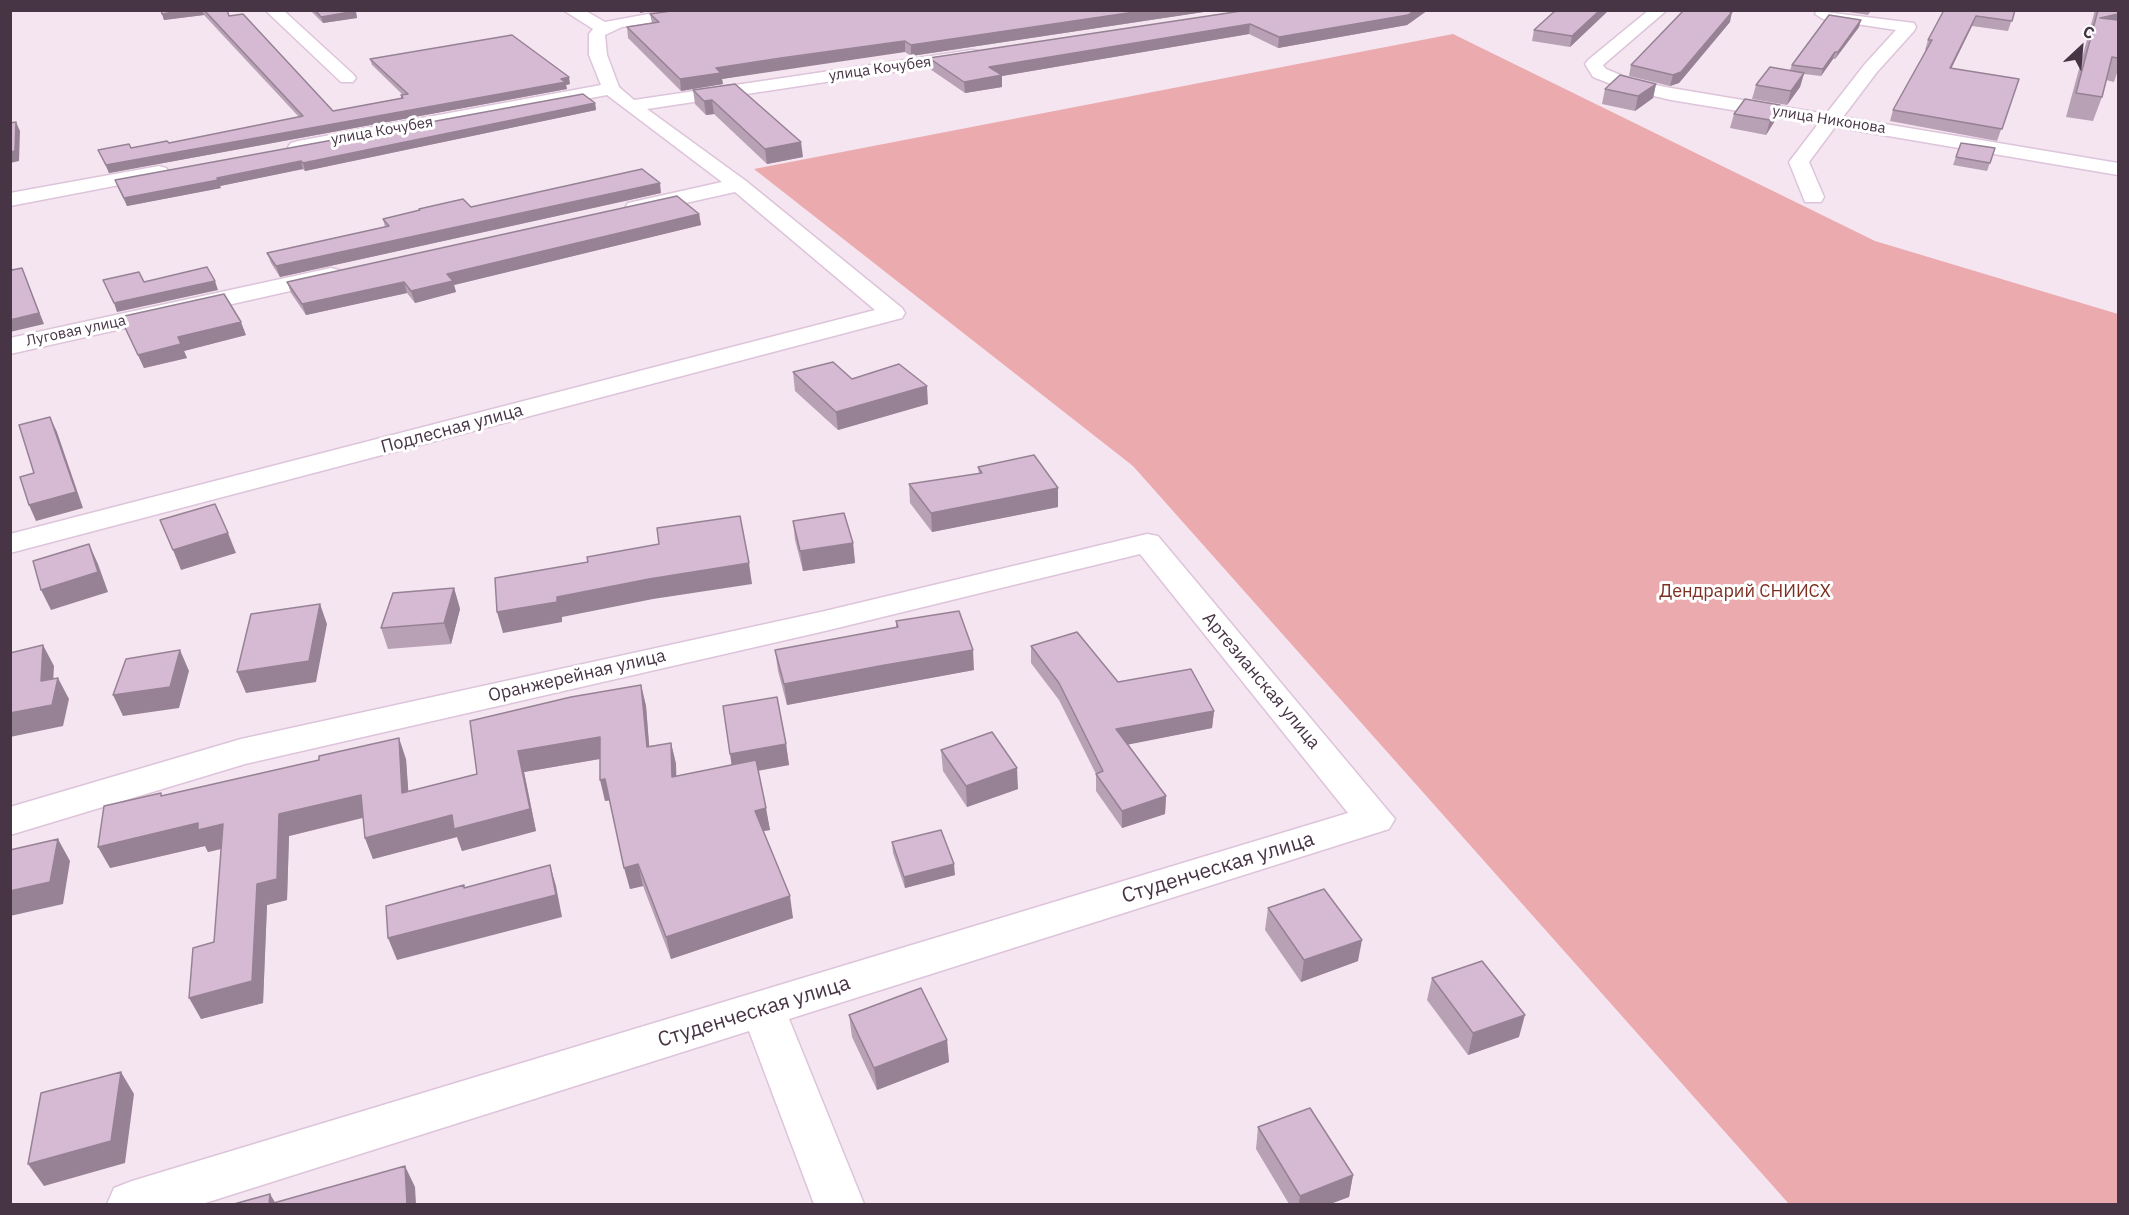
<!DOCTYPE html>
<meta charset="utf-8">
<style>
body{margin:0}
#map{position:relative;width:2129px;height:1215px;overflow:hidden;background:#f4e5f1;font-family:"IBM Plex Sans",sans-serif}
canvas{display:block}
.frame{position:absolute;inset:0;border:12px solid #473445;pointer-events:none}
.north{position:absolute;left:2051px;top:18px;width:60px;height:60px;-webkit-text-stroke:4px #fff;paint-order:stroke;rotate:26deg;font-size:16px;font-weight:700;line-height:24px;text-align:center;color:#473445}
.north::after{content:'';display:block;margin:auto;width:21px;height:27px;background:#473445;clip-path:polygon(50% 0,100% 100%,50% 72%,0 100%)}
</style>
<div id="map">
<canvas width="2129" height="1215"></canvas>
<div class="frame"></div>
<div class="north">С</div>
</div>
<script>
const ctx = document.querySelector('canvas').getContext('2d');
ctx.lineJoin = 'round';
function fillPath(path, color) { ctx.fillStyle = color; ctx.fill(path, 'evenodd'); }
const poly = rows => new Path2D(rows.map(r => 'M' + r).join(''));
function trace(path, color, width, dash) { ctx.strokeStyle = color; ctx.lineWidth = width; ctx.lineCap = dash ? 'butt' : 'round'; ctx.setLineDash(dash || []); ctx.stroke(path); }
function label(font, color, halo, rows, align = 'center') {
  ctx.font = font + ' "IBM Plex Sans",sans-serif'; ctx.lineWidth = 6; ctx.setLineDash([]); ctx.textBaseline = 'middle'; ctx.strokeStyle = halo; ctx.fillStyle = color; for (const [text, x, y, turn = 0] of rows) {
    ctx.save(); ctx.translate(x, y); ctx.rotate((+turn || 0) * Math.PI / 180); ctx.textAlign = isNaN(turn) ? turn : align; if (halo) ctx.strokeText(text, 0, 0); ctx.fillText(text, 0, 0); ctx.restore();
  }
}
fillPath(poly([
 [1453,34,1875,241,2118,314,2118,1204,1789,1204,1133,466,754,169]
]), '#ebabae');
const minor = poly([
 [265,10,283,10,353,74,356,78,353,82,341,82,265,10],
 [563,10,584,10,605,22,670,10,713,10,705,15,622,27,605,35,607,55,619,87,634,100,972,50,978,51,981,55,972,60,647,109,746,181,902,308,905,313,902,318,10,553,10,534,875,310,735,192,636,214,628,213,625,208,628,203,722,182,607,95,298,153,291,151,288,147,291,143,298,141,601,85,589,55,589,34,593,29,563,10],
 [1649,10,1667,10,1603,65,1606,69,1635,81,1671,88,1826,114,1865,64,1896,30,1823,19,1815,14,1817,11,1914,23,1916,27,1914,31,1877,72,1843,117,2118,163,2118,175,1835,127,1809,162,1824,197,1821,202,1805,202,1789,162,1818,124,1671,100,1624,89,1593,77,1585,64,1588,60,1649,10],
 [159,166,166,168,169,172,166,176,10,206,10,193,159,166],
 [331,268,339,270,343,275,339,280,10,354,10,338,331,268],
 [1147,534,1158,536,1395,819,1389,829,789,1019,864,1204,814,1204,749,1031,202,1204,107,1204,114,1188,132,1181,1348,813,1140,554,825,631,245,764,10,835,10,807,241,739,825,611,1147,534]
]);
trace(minor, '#dec4da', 3);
fillPath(minor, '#fff');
fillPath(poly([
 [161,10,227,10,229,16,333,111,401,98,401,95,403,95,372,65,370,59,570,84,566,85,567,89,109,173,98,150,131,148,169,143,299,117,204,15,164,20],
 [310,10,355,10,357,18,323,23],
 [678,10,1217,10,911,56,905,52,898,52,782,69,722,79,723,84,681,91,628,38,627,27,652,23,650,14],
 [1248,10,1428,10,1407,25,1278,48,1249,34,1002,76,1002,87,965,93,930,69,929,58],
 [1556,10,1609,10,1570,47,1532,41,1534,30],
 [1836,10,1876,10,1875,12,1870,12,1868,15],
 [1944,10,2015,10,2008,31,1972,26,1951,69,2019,79,1997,141,1890,121,1893,110,1926,50,1925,50,1928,40],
 [2095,10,2118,10,2118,70,2114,82,2106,80,2102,97,2093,121,2066,117],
 [1730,22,1679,83,1670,86,1629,76,1631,65],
 [1859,27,1835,59,1833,59,1821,76,1804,74,1800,87,1787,105,1752,99,1756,85,1790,70,1792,65],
 [735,84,803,157,767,164,714,114,706,115,695,104,693,90],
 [1656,84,1653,98,1635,111,1602,104,1605,89],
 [595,103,596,110,305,171,303,169,220,186,221,188,127,206,118,188,115,180],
 [1734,114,1776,119,1766,135,1730,128],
 [1961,143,1995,148,1987,171,1953,165],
 [661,193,280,277,271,263,267,253,385,227,383,219,420,211,419,209,471,207],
 [699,214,701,225,454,285,456,292,415,303,407,293,306,315,291,293,287,282],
 [120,317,246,335,184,351,187,358,144,368],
 [793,372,852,379,928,404,838,430,795,391],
 [978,467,1058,488,1058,507,932,532,910,503,909,484,979,474],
 [793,521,853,543,855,563,803,571,795,540],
 [454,588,460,609,451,644,388,649,381,628],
 [896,621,974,670,887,686,787,705,778,671,775,650,896,628],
 [1031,646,1118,682,1214,711,1212,728,1128,744,1166,796,1165,814,1122,828,1096,791,1096,774,1059,700,1031,663],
 [641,685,646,706,649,746,671,743,676,764,676,777,732,765,786,744,789,765,758,771,770,830,763,831,793,918,671,959,643,886,630,889,610,800,605,801,600,759,524,772,536,831,462,851,457,837,373,859,365,838,363,818,289,836,287,900,267,905,263,1003,201,1019,214,942,221,849,208,852,205,846,110,868,163,796,406,759,408,791,477,774],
 [941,750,1018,789,967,807,943,771],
 [892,842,955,875,905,888,893,853],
 [1268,908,1358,961,1301,982,1265,930],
 [1432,978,1519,1037,1468,1055,1427,1000],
 [849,1015,947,1040,949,1062,877,1090,852,1037],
 [1258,1127,1353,1175,1349,1197,1330,1204,1289,1204,1256,1149]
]), '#b8a0b5');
fillPath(poly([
 [186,10,202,10,204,15,164,20,162,14],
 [639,10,655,10,640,13],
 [1148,10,1217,10,911,56,911,45],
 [1415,10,1428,10,1407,25,1278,48,1279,37],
 [1600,10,1609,10,1570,47,1572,36],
 [356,11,357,18,323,23,321,17],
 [1732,12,1730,22,1679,83,1670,86,1673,75],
 [2118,14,2118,35,2100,18],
 [1976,16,1972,26,1946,79,1950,68],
 [1861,20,1859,27,1835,59,1838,52],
 [1250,24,1249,34,1002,76,1002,87,965,93,964,82,989,67],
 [905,41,905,52,722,79,723,84,681,91,680,79,716,68],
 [1835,52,1833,59,1821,76,1823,69],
 [1804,73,1800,87,1787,105,1791,91],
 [569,77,570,84,566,85,567,89,109,173,106,165],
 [1656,84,1653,98,1635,111,1638,96],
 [712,100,714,114,706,115,704,101],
 [595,103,596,110,305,171,303,163],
 [1780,105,1776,119,1766,135,1770,120],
 [16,122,20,131,19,161,10,163,10,152],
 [801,142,803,157,767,164,765,149],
 [301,161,303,169,220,186,221,188,127,206,124,198],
 [660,183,661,193,280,277,276,266],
 [699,214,701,225,454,285,456,292,415,303,411,291,447,274],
 [22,268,44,324,10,332,10,320],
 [215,281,218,290,117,312,114,303],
 [404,282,407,293,306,315,302,304],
 [241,322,246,335,184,351,187,358,144,368,138,355,178,337],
 [927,386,928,404,838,430,836,412],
 [50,417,57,432,83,508,36,521,29,505],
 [1058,488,1058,507,932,532,931,513],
 [228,533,236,553,181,570,173,550],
 [853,543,855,563,803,571,800,551],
 [89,544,98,564,108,592,51,610,41,590],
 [749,563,752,584,653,599,562,617,562,622,503,633,497,612,557,597,649,579],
 [454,588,460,609,451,644,444,623],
 [320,604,327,624,316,682,246,693,237,672],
 [43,645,54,666,52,702,41,681],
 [180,650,189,671,179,708,123,716,113,695],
 [973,650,974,670,887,686,787,705,784,684,885,665],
 [58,678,69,699,63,726,10,737,10,713],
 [641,685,646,706,651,768,647,747],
 [1214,711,1212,728,1116,747,1116,729],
 [600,737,605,758,524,772,536,831,462,851,457,837,373,859,365,838,518,751],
 [399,738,406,759,410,814,402,793],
 [671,743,676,764,677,799,672,777],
 [786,744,789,765,733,775,730,754],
 [1017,768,1018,789,967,807,966,786],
 [605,779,611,800,605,801,600,780],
 [361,795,369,816,289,836,287,900,267,905,263,1003,201,1019,189,998,279,814],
 [1166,796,1165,814,1122,828,1122,811],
 [766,808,770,830,758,832,755,811],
 [198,823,223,824,233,846,208,852,205,846,110,868,98,847],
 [58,839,70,861,63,904,10,916,10,891],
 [638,864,643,886,630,889,624,868],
 [954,864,955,875,905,888,904,877],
 [550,865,556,886,562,917,397,960,388,938],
 [790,896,793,918,671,959,666,937],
 [1362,940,1358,961,1301,982,1304,960],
 [1525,1015,1519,1037,1468,1055,1473,1033],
 [947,1040,949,1062,877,1090,874,1068],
 [121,1072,134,1094,125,1163,44,1186,28,1164],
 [405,1166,415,1187,416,1204,407,1204],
 [1353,1175,1349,1197,1330,1204,1299,1204,1300,1196],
 [270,1194,276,1204,269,1204]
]), '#968294');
const building = poly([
 [161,10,186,10,162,14,161,10],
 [204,10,227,10,229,16,243,14,333,111,403,98,401,95,408,94,370,59,512,35,569,77,561,79,566,82,106,165,98,150,129,144,131,148,167,141,169,143,303,116,204,10],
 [315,10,355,10,356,11,321,17,315,10],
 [678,10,1148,10,911,45,905,41,897,42,781,58,716,68,721,73,680,79,627,27,659,22,650,14,678,10],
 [1248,10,1415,10,1408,15,1279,37,1250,24,989,67,1002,75,964,82,929,58,1248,10],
 [1556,10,1600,10,1572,36,1534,30,1556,10],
 [1684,10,1720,10,1732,12,1681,72,1673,75,1631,65,1684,10],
 [1944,10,2015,10,2012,21,1976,16,1950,68,2019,79,2002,129,1893,110,1932,40,1928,40,1944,10],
 [2098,10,2118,10,2118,14,2100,18,2118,20,2118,58,2112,57,2102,97,2076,93,2098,10],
 [1829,15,1861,20,1838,52,1835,52,1823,69,1792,65,1829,15],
 [1770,67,1804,73,1791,91,1756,85,1770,67],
 [1620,75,1656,84,1638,96,1605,89,1620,75],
 [735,84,801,142,765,149,712,100,704,101,693,90,735,84],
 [583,94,595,103,303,163,301,161,217,178,218,180,124,198,115,180,583,94],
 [1745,99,1780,105,1770,120,1734,114,1745,99],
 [16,122,15,151,10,152,10,123,16,122],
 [1961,143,1995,148,1990,163,1956,157,1961,143],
 [642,169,660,183,276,266,267,253,389,226,383,219,420,210,419,209,463,199,471,207,642,169],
 [677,196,699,214,447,274,453,281,411,291,404,282,302,304,287,282,677,196],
 [10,265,12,270,22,268,39,313,10,320,10,265],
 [207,267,215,281,114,303,103,280,139,272,144,282,207,267],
 [224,294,241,322,178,337,181,344,138,355,120,317,224,294],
 [833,362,852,379,899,364,927,386,836,412,793,372,833,362],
 [50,417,76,492,29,505,20,477,34,473,19,425,50,417],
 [1034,455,1058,488,931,513,909,484,982,473,978,467,1034,455],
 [215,504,228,533,173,550,160,520,215,504],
 [844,513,853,543,800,551,793,521,844,513],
 [740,516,749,563,649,579,557,597,557,602,497,612,495,578,588,562,587,557,659,544,657,528,740,516],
 [89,544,98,572,41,590,33,561,89,544],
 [454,588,444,623,381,628,393,593,454,588],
 [320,604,309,661,237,672,251,614,320,604],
 [959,611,973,650,885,665,784,684,775,650,898,627,896,621,959,611],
 [1077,632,1118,682,1191,669,1214,711,1116,729,1166,796,1122,811,1096,774,1103,771,1059,683,1031,646,1077,632],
 [43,645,41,681,58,678,52,705,10,713,10,653,43,645],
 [180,650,170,687,113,695,126,659,180,650],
 [641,685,647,747,671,743,672,777,756,760,766,808,755,811,790,896,666,937,638,864,624,868,605,779,600,780,600,737,518,751,530,809,454,829,452,815,365,838,361,795,279,814,277,879,257,884,252,981,189,998,193,948,214,942,223,824,198,830,198,823,98,847,104,806,161,793,161,796,319,760,319,756,399,738,402,793,477,774,470,721,571,697,641,685],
 [777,697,786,744,730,754,723,706,777,697],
 [992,732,1017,768,966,786,941,750,992,732],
 [941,830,954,864,904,877,892,842,941,830],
 [58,839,50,882,10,891,10,850,58,839],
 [550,865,556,895,388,938,386,906,464,885,464,888,550,865],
 [1324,889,1362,940,1304,960,1268,908,1324,889],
 [1482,961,1525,1015,1473,1033,1432,978,1482,961],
 [921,988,947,1040,874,1068,849,1015,921,988],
 [121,1072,111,1141,28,1164,41,1093,121,1072],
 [1310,1108,1353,1175,1300,1196,1258,1127,1310,1108],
 [405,1166,407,1204,270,1204,405,1166],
 [270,1194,269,1204,234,1204,270,1194]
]);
fillPath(building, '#d6bad3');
trace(building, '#968294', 1.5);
label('15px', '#473445', '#fff', [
 ["улица Кочубея",880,69,-8],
 ["улица Никонова",1829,120,9],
 ["улица Кочубея",382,131,-10],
 ["Луговая улица",76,331,-12]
]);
label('18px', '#473445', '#fff', [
 ["Подлесная улица",452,429,-15],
 ["Оранжерейная улица",577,676,-13],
 ["Артезианская улица",1261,681,50]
]);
label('18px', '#7d2f23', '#fff', [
 ["Дендрарий СНИИСХ",1745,592]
]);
label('21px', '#473445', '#fff', [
 ["Студенческая улица",1218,868,-17],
 ["Студенческая улица",754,1012,-17]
]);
</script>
